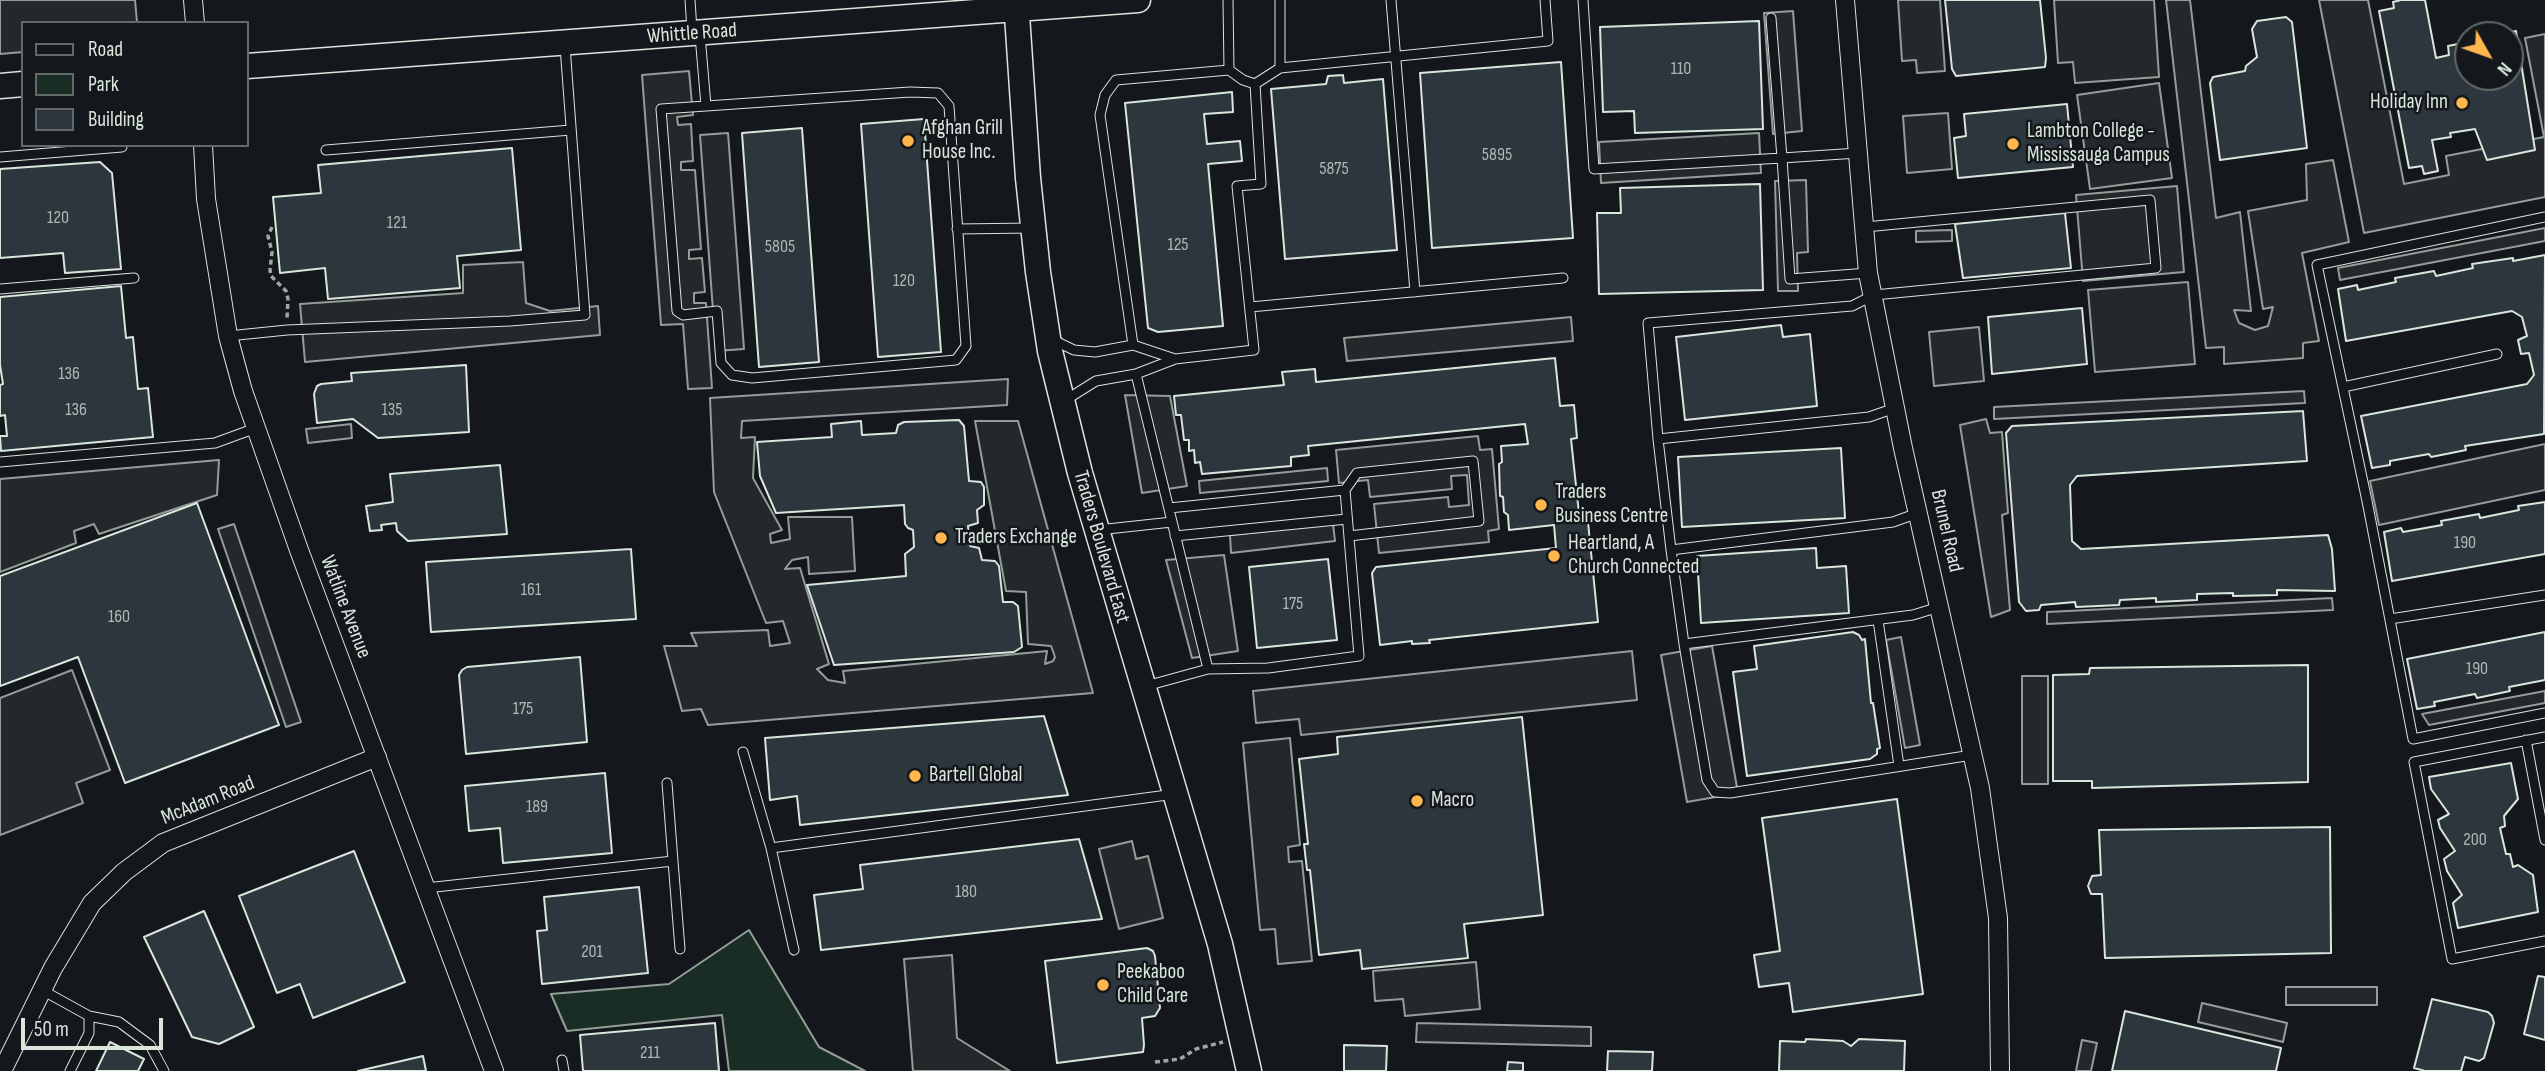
<!DOCTYPE html>
<style>
body{margin:0}
#map{position:relative;width:2545px;height:1071px;overflow:hidden;background:#14181c;font-family:"Sofia Sans Condensed",sans-serif}
canvas{display:block}
.legend{position:absolute;left:21px;top:21px;width:228px;height:126px;box-sizing:border-box;background:#14181c;border:2px solid #626a69;margin:0;padding:9px 12px;list-style:none;font-size:21px;color:#d8e6dc}
.legend li{display:flex;align-items:center;gap:14px;height:35px}
.legend b{width:35px;border:2px solid #626a69}
.north{position:absolute;left:2454px;top:21px;width:70px;height:70px;box-sizing:border-box;background:#14181c;border:2px solid #626a69;border-radius:50%;rotate:130deg;font-size:19px;font-weight:700;line-height:28px;text-align:center;color:#d8e6dc}
.north::after{content:'';display:block;margin:auto;width:24px;height:32px;background:#ffb74d;clip-path:polygon(50% 0,100% 100%,50% 72%,0 100%)}
.scale{position:absolute;left:21px;top:1018px;width:142px;height:32px;box-sizing:border-box;border:4px solid #d8e6dc;border-top:0;padding-left:9px;font-size:21px;line-height:24px;white-space:nowrap;color:#d8e6dc;-webkit-text-stroke:5px #14181c;paint-order:stroke}
</style>
<div id="map">
<canvas width="2545" height="1071"></canvas>
<ul class="legend">
<li><b style="height:9px;background:#14181c"></b>Road</li>
<li><b style="height:19px;background:#1a2d24"></b>Park</li>
<li><b style="height:19px;background:#2c363c"></b>Building</li>
</ul>
<div class="north">N</div>
<div class="scale">50 m</div>
</div>
<script>
const ctx = document.querySelector('canvas').getContext('2d');
ctx.lineJoin = 'round';
function fillPath(path, color) { ctx.fillStyle = color; ctx.fill(path, 'evenodd'); }
const poly = rows => new Path2D(rows.map(r => 'M' + r).join(''));
function trace(path, color, width, dash) { ctx.strokeStyle = color; ctx.lineWidth = width; ctx.lineCap = dash ? 'butt' : 'round'; ctx.setLineDash(dash || []); ctx.stroke(path); }
function label(font, color, halo, rows, align = 'center') {
  ctx.font = font + ' "Sofia Sans Condensed",sans-serif'; ctx.lineWidth = 5; ctx.setLineDash([]); ctx.textBaseline = 'middle'; ctx.strokeStyle = halo; ctx.fillStyle = color; for (const [text, x, y, turn = 0] of rows) {
    ctx.save(); ctx.translate(x, y); ctx.rotate((+turn || 0) * Math.PI / 180); ctx.textAlign = isNaN(turn) ? turn : align; if (halo) ctx.strokeText(text, 0, 0); ctx.fillText(text, 0, 0); ctx.restore();
  }
}
const green = poly([
 [749,930,819,1047,865,1071,729,1071,722,1015,567,1031,551,994,669,984,749,930]
]);
fillPath(green, '#1a2d24');
trace(green, '#939e99', 2);
const parking = poly([
 [0,0,135,0,137,22,23,23,23,52,0,54,0,0],
 [1898,0,1940,0,1945,71,1917,73,1916,60,1902,61,1898,0],
 [2054,0,2154,0,2159,77,2075,83,2073,62,2058,63,2054,0],
 [2166,0,2190,0,2216,218,2240,212,2251,311,2234,310,2239,323,2255,330,2268,326,2273,307,2263,309,2248,211,2307,200,2306,164,2333,160,2349,242,2302,253,2319,341,2303,343,2303,358,2224,364,2224,347,2206,348,2166,0],
 [2319,0,2368,0,2404,184,2449,175,2446,156,2544,137,2525,38,2545,34,2545,197,2364,233,2319,0],
 [1793,11,1802,131,1773,134,1764,13,1793,11],
 [689,71,693,115,677,117,678,125,691,124,693,161,681,162,681,170,695,170,701,249,689,250,689,259,702,258,705,292,694,293,694,303,706,303,712,388,688,389,683,324,661,325,642,75,689,71],
 [2159,83,2172,178,2090,189,2077,95,2159,83],
 [1948,113,1952,169,1907,173,1903,116,1948,113],
 [728,133,744,349,716,351,700,135,728,133],
 [1759,133,1761,173,1601,183,1599,142,1759,133],
 [1806,180,1808,252,1797,253,1798,291,1778,291,1775,181,1806,180],
 [2177,186,2184,272,2083,281,2076,195,2177,186],
 [2545,228,2545,241,2340,280,2338,268,2545,228],
 [1952,230,1952,241,1916,242,1916,231,1952,230],
 [523,262,526,303,550,311,598,306,600,335,305,362,300,304,463,293,463,265,523,262],
 [2188,282,2195,364,2095,372,2088,290,2188,282],
 [1571,317,1573,341,1347,361,1344,338,1571,317],
 [1979,327,1984,381,1934,386,1929,332,1979,327],
 [1008,379,1007,405,742,421,741,438,755,437,753,478,782,530,770,534,771,543,790,539,788,517,852,517,855,571,809,574,808,557,792,560,785,569,800,568,829,664,817,669,828,680,845,683,843,671,1047,651,1045,664,1053,661,1055,657,1051,646,1028,644,1026,592,1006,591,975,421,1018,421,1093,693,708,725,701,709,682,711,664,646,697,646,691,633,768,630,770,646,790,643,783,621,766,623,714,492,710,398,1008,379],
 [2304,391,2305,403,1994,419,1994,407,2304,391],
 [1125,395,1170,396,1187,486,1142,493,1125,395],
 [1986,419,1990,433,2002,432,2008,513,2002,515,2010,610,1991,617,1960,425,1986,419],
 [351,424,352,438,308,443,306,429,351,424],
 [1478,436,1480,450,1492,449,1499,529,1488,531,1489,542,1379,553,1374,504,1448,497,1449,507,1469,505,1467,475,1451,476,1452,489,1370,497,1368,480,1339,483,1336,450,1478,436],
 [2545,444,2545,490,2379,525,2370,481,2545,444],
 [219,460,217,495,99,534,94,524,74,531,76,543,0,572,0,479,219,460],
 [1327,468,1328,481,1200,493,1199,481,1327,468],
 [234,524,301,722,286,727,218,529,234,524],
 [1333,524,1335,541,1231,553,1230,535,1333,524],
 [1224,555,1238,651,1192,658,1166,560,1224,555],
 [2332,598,2333,610,2047,624,2047,612,2332,598],
 [1901,637,1920,745,1905,748,1886,640,1901,637],
 [1712,646,1738,793,1687,802,1661,655,1712,646],
 [1632,651,1637,700,1301,735,1299,719,1256,723,1253,691,1632,651],
 [72,670,110,770,76,783,83,803,0,835,0,698,72,670],
 [2022,676,2048,676,2048,784,2022,784,2022,676],
 [2545,691,2545,703,2429,725,2422,714,2545,691],
 [1290,738,1300,845,1288,847,1289,862,1302,861,1312,961,1278,964,1275,929,1260,930,1243,743,1290,738],
 [1132,841,1136,859,1148,856,1163,918,1119,929,1099,849,1132,841],
 [952,955,957,1038,1010,1071,913,1071,904,959,952,955],
 [1476,962,1480,1009,1405,1016,1403,999,1375,1001,1373,971,1476,962],
 [2286,987,2377,987,2377,1005,2286,1005,2286,987],
 [2202,1003,2287,1023,2283,1042,2198,1022,2202,1003],
 [1417,1023,1591,1027,1591,1046,1416,1042,1417,1023],
 [2082,1040,2097,1043,2091,1071,2076,1071,2082,1040]
]);
fillPath(parking, '#24282b');
trace(parking, '#939e99', 2);
const building = poly([
 [1945,0,2040,0,2046,58,2045,67,1956,76,1952,69,1945,0],
 [2401,0,2425,0,2436,58,2449,55,2448,46,2468,42,2468,77,2510,77,2510,35,2496,35,2516,31,2535,150,2487,160,2475,129,2450,133,2451,137,2432,140,2438,171,2424,174,2422,166,2409,168,2379,11,2394,8,2393,2,2401,0],
 [2286,17,2292,22,2307,148,2220,160,2210,83,2213,77,2245,71,2246,66,2257,57,2252,29,2257,21,2286,17],
 [1759,21,1763,129,1635,133,1634,111,1603,112,1600,27,1759,21],
 [1561,62,1573,238,1432,248,1420,73,1561,62],
 [1343,75,1344,83,1383,79,1397,250,1285,259,1271,89,1326,84,1328,76,1343,75],
 [1232,92,1233,112,1204,114,1207,144,1240,141,1242,161,1208,164,1223,326,1158,332,1148,328,1125,103,1232,92],
 [2067,104,2073,167,1958,178,1954,138,1966,136,1964,114,2067,104],
 [924,119,941,352,878,357,861,124,924,119],
 [802,128,819,362,759,367,742,133,802,128],
 [512,148,521,250,457,256,460,288,328,299,325,268,280,273,273,197,321,193,318,165,512,148],
 [100,162,112,173,121,269,65,273,63,253,0,258,0,169,100,162],
 [1760,184,1763,290,1599,294,1597,213,1621,213,1620,188,1760,184],
 [2065,213,2071,268,1963,278,1955,224,2065,213],
 [2545,255,2544,434,2465,446,2466,450,2431,457,2429,454,2390,461,2390,465,2372,468,2361,416,2527,384,2534,375,2529,353,2521,354,2518,340,2527,336,2522,317,2512,311,2346,341,2338,289,2357,285,2358,290,2396,282,2395,278,2434,271,2436,276,2473,268,2472,264,2513,258,2513,261,2545,255],
 [121,286,126,338,133,337,138,389,148,388,153,437,1,451,0,436,7,436,5,415,0,416,0,385,3,384,0,365,0,297,121,286],
 [2082,308,2087,364,1992,374,1988,317,2082,308],
 [1781,325,1783,337,1810,334,1817,406,1685,420,1676,337,1781,325],
 [1555,358,1560,406,1574,405,1577,438,1571,439,1580,523,1588,522,1598,622,1429,640,1430,643,1412,644,1412,641,1380,645,1372,573,1376,567,1556,548,1554,525,1509,530,1508,515,1504,512,1503,497,1500,496,1499,464,1502,462,1501,446,1528,444,1525,424,1308,446,1309,455,1291,457,1291,466,1202,474,1200,462,1195,463,1194,450,1189,451,1189,440,1184,440,1181,415,1176,415,1174,396,1284,385,1282,372,1315,369,1316,382,1555,358],
 [466,365,469,432,378,438,353,419,317,423,314,394,317,386,321,384,352,381,351,373,466,365],
 [2303,411,2307,461,2077,476,2070,485,2072,541,2081,549,2328,535,2332,549,2335,591,2277,590,2277,595,2233,596,2233,593,2197,594,2197,600,2156,602,2156,598,2120,600,2119,605,2076,607,2075,602,2041,605,2039,610,2026,611,2019,602,2006,433,2012,426,2303,411],
 [959,420,964,426,969,481,981,482,984,487,984,505,977,510,978,523,968,526,970,546,979,548,982,560,995,561,999,566,1003,602,1013,602,1018,606,1022,647,1014,652,834,665,807,585,906,576,905,554,914,547,913,530,908,528,905,524,904,505,776,513,760,476,757,442,832,437,831,424,861,421,862,435,896,433,898,425,904,422,959,420],
 [1841,448,1845,518,1682,527,1678,457,1841,448],
 [500,465,507,534,408,541,397,531,396,523,381,525,382,530,370,531,366,506,393,502,390,474,500,465],
 [2545,502,2545,554,2392,581,2384,532,2401,528,2403,532,2442,525,2441,521,2479,514,2480,518,2519,510,2518,506,2545,502],
 [197,503,279,725,125,783,78,657,0,686,0,576,197,503],
 [1816,548,1817,568,1846,566,1849,613,1701,623,1697,556,1816,548],
 [631,549,636,619,431,632,426,562,631,549],
 [1328,559,1337,640,1257,648,1249,567,1328,559],
 [1853,632,1859,635,1862,640,1865,639,1871,703,1873,703,1880,748,1877,749,1877,754,1870,759,1747,776,1733,672,1757,669,1754,646,1853,632],
 [2545,632,2545,680,2509,687,2510,691,2477,698,2475,694,2434,702,2435,706,2417,709,2407,659,2545,632],
 [580,657,587,742,466,754,459,675,462,670,467,667,580,657],
 [2308,665,2308,782,2092,788,2092,781,2053,781,2053,675,2089,674,2090,668,2308,665],
 [1044,716,1068,795,800,825,797,796,770,800,765,738,1044,716],
 [1522,717,1543,915,1464,924,1468,958,1362,969,1360,950,1319,955,1310,870,1307,870,1304,844,1308,844,1299,759,1338,754,1337,737,1522,717],
 [2511,763,2518,799,2504,816,2505,826,2500,828,2506,854,2510,854,2513,867,2518,865,2533,875,2538,912,2458,928,2453,903,2462,895,2447,871,2444,859,2455,851,2440,828,2438,820,2449,814,2431,789,2429,777,2511,763],
 [605,773,612,853,503,863,500,828,469,831,465,786,605,773],
 [1897,799,1923,994,1793,1012,1789,983,1759,987,1754,955,1780,951,1762,818,1897,799],
 [2330,827,2331,953,2105,958,2102,894,2091,894,2088,886,2092,876,2101,875,2099,830,2330,827],
 [1079,839,1102,919,821,950,814,895,863,889,860,865,1079,839],
 [354,851,405,982,313,1018,300,984,277,993,239,896,354,851],
 [639,887,648,973,542,984,537,931,547,930,544,897,639,887],
 [204,911,254,1027,219,1044,192,1037,144,937,204,911],
 [1147,948,1153,951,1155,956,1160,1008,1155,1016,1142,1018,1144,1045,1143,1052,1057,1063,1045,961,1147,948],
 [2538,976,2545,977,2545,1040,2524,1034,2538,976],
 [2432,999,2488,1012,2492,1016,2494,1023,2484,1058,2479,1061,2465,1057,2461,1071,2425,1071,2414,1068,2432,999],
 [2125,1011,2281,1048,2276,1071,2112,1071,2125,1011],
 [715,1023,719,1071,583,1071,580,1035,715,1023],
 [1806,1039,1843,1041,1851,1046,1859,1039,1905,1041,1904,1071,1779,1071,1780,1041,1805,1042,1806,1039],
 [110,1042,144,1059,138,1071,96,1071,110,1042],
 [1344,1045,1387,1046,1386,1071,1344,1071,1344,1045],
 [1608,1051,1653,1052,1652,1071,1607,1071,1608,1051],
 [423,1056,426,1071,358,1071,423,1056],
 [1508,1062,1523,1063,1523,1071,1507,1071,1508,1062]
]);
fillPath(building, '#2c363c');
trace(building, '#d8e6dc', 2);
const lane = poly([
 [690,0,692,30],
 [1228,0,1229,70],
 [1280,0,1280,68],
 [1391,0,1415,292],
 [1583,0,1594,169,1782,158,1790,279,1868,273],
 [1771,18,1782,158,1858,153],
 [700,35,706,106,661,109,677,311,683,315,717,311,721,363,732,375,752,378,956,360,966,346,949,106,938,93,910,92,706,106],
 [326,150,571,130],
 [0,157,122,147],
 [2545,217,2317,265,2367,501,2413,739,2545,713],
 [957,229,1032,228],
 [0,289,134,278],
 [1250,307,1563,278],
 [228,336,287,330,510,321,585,315,565,46],
 [1053,340,1074,350,1095,352,1133,345],
 [1175,359,1254,350,1237,186,1261,184,1255,84],
 [2343,387,2497,354],
 [1064,401,1096,381,1136,374],
 [1658,439,1869,417,1895,408],
 [0,462,215,443,256,428],
 [1345,490,1357,473,1473,461,1479,521,1349,536],
 [1169,508,1345,490,1359,656,1268,668,1208,669],
 [1098,530,1172,522],
 [1175,536,1347,519],
 [1671,550,1658,439,1648,323,1852,306,1874,295,2156,268,2150,200,1865,227],
 [1939,607,1913,615,1684,644,1707,780,1715,792,1730,793,1972,755],
 [2390,619,2545,595],
 [1878,620,1899,766],
 [1684,644,1671,550,1893,522,1918,513],
 [1146,686,1208,669,1136,374,1175,359,1133,345,1100,115,1105,95,1116,80,1229,70,1243,80,1255,84,1280,68,1548,41,1545,0],
 [2545,737,2414,762,2452,959,2545,941],
 [2526,740,2545,840],
 [743,752,771,848],
 [667,783,673,861],
 [426,888,673,861,680,949],
 [794,950,771,848,1175,794],
 [42,990,89,1016,89,1033,70,1071],
 [89,1016,119,1022,150,1045,164,1071],
 [562,1060,564,1071]
]);
const street = poly([
 [193,0,195,23],
 [1845,0,1868,273,1903,448,1980,788,1998,918,2000,1071],
 [203,145,206,199,228,336,243,391,299,550,494,1071],
 [2,1071,53,968,92,903,124,872,163,843,377,757]
]);
const secondary = poly([
 [1016,0,1028,178,1038,272,1050,351,1080,473,1220,944,1249,1071],
 [247,66,1138,0],
 [0,86,23,84]
]);
trace(lane, '#d8e6dc', 11);
trace(street, '#d8e6dc', 20);
trace(secondary, '#d8e6dc', 27);
trace(poly([
 [272,227,268,236,272,252,270,270,271,276,286,291,288,299,287,319],
 [1155,1062,1180,1059,1196,1049,1223,1042]
]), '#9da8a2', 3.5, [5, 3.5]);
trace(lane, '#14181c', 9);
trace(street, '#14181c', 18);
trace(secondary, '#14181c', 24);
for (const [x, y, r, color] of [
 [2462,103,7,"#ffb74d"],
 [908,141,7,"#ffb74d"],
 [2013,144,7,"#ffb74d"],
 [1541,505,7,"#ffb74d"],
 [941,538,7,"#ffb74d"],
 [1554,556,7,"#ffb74d"],
 [915,776,7,"#ffb74d"],
 [1417,801,7,"#ffb74d"],
 [1103,985,7,"#ffb74d"]
]) { const dot = new Path2D(); dot.arc(x, y, r, 0, 2 * Math.PI); ctx.fillStyle = color; ctx.fill(dot); trace(dot, '#14181c', 2.5); }
label('18px', '#adbab4', null, [
 ["110",1681,69],
 ["5895",1497,155],
 ["5875",1334,169],
 ["120",58,218],
 ["121",397,223],
 ["125",1178,245],
 ["5805",780,247],
 ["120",904,281],
 ["136",69,374],
 ["136",76,410],
 ["135",392,410],
 ["190",2465,543],
 ["161",531,590],
 ["175",1293,604],
 ["160",119,617],
 ["190",2477,669],
 ["175",523,709],
 ["189",537,807],
 ["200",2475,840],
 ["180",966,892],
 ["201",592,952],
 ["211",650,1053]
]);
label('21px', '#d8e6dc', '#14181c', [
 ["Whittle Road",692,34,-4],
 ["Brunel Road",1946,531,77],
 ["Traders Boulevard East",1101,547,74],
 ["Watline Avenue",345,607,69],
 ["McAdam Road",208,801,-22]
]);
label('21px', '#d8e6dc', '#14181c', [
 ["Holiday Inn",2448,103,"right"],
 ["Afghan Grill",922,129],
 ["House Inc.",922,153],
 ["Lambton College -",2027,132],
 ["Mississauga Campus",2027,156],
 ["Traders",1555,493],
 ["Business Centre",1555,517],
 ["Traders Exchange",955,538],
 ["Heartland, A",1568,544],
 ["Church Connected",1568,568],
 ["Bartell Global",929,776],
 ["Macro",1431,801],
 ["Peekaboo",1117,973],
 ["Child Care",1117,997]
], 'left');
</script>
